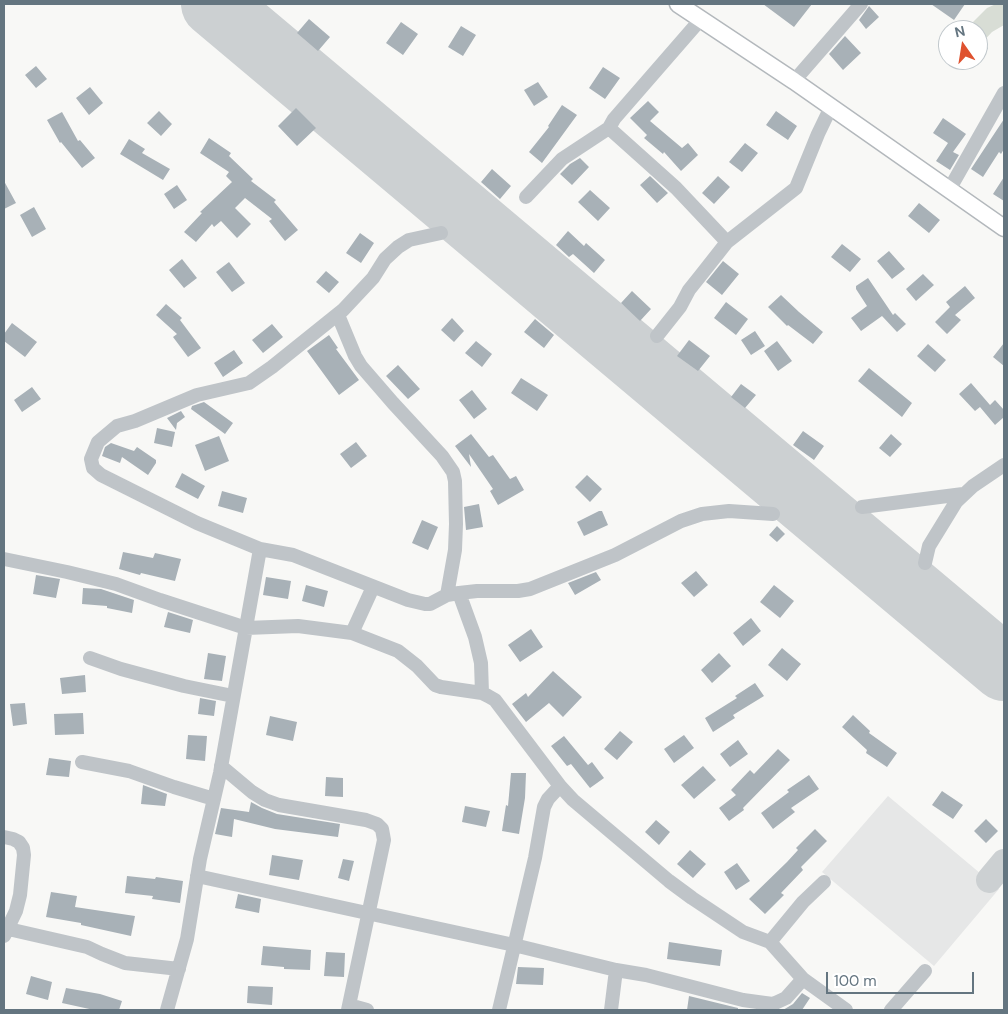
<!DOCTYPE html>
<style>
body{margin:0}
#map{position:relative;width:1008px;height:1014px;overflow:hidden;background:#f8f8f6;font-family:"DM Sans",sans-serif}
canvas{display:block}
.frame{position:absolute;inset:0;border:5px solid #647580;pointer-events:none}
.north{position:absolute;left:938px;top:20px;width:50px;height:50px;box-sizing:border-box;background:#fff;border:1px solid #c1c8cc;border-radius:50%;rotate:347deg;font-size:14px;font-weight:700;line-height:20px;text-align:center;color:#647580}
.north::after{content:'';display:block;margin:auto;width:18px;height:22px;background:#df522f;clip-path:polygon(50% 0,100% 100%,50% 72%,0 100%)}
.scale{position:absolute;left:826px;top:972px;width:148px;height:22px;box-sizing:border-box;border:2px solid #647580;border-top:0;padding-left:6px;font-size:15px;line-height:18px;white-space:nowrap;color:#647580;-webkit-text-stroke:4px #fff;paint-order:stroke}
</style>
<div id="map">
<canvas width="1008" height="1014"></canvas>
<div class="frame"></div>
<div class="north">N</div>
<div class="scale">100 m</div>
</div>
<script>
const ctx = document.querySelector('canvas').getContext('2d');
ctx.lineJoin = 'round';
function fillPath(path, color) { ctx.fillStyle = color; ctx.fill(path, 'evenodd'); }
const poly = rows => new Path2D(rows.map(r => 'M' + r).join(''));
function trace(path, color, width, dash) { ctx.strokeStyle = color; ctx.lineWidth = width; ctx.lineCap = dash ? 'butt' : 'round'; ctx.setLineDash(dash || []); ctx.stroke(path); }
fillPath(poly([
 [888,796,999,889,934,966,822,872]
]), '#e6e7e7');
fillPath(poly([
 [996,4,1004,4,1004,25,992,32,978,47,978,30,965,30,987,8]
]), '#d8ddd5');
trace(poly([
 [989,880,1004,862]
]), '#ccd0d2', 26);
trace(poly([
 [214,4,1004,668]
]), '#ccd0d2', 66);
fillPath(poly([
 [763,4,812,4,794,27],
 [931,4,965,4,954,20],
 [869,6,879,17,866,29,859,20],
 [309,19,330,37,318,51,297,33],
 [401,22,418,34,403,55,386,43],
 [461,26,476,35,463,56,448,47],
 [845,36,861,53,843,70,829,54],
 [978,41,988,48,978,62],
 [36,66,47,79,36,88,25,75],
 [603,67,620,78,605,99,589,88],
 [538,82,548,97,534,106,524,90],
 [90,87,103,103,89,115,76,98],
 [648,101,659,112,650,121,682,148,688,143,698,155,681,171,664,152,663,154,644,138,647,135,630,118],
 [562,105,577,115,542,163,529,152,549,127,548,126],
 [296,108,316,128,297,146,278,126],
 [159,111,172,124,161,136,147,123],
 [776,111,797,126,788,140,766,125],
 [62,112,78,141,80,140,95,158,82,168,61,142,60,143,47,120],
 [943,118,966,134,953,152,959,155,950,170,936,161,948,143,933,133],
 [1004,119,1004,149,1001,154,999,152,983,177,971,169],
 [209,138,231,153,229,156,253,179,251,181,276,200,274,202,298,230,285,241,269,221,272,219,245,198,235,208,251,224,237,238,221,221,214,227,212,224,196,242,184,232,202,213,200,212,232,182,226,176,229,172,200,153],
 [129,139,145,149,142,153,170,169,163,180,120,154],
 [745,143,758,153,742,172,729,162],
 [580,158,589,167,572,185,560,174,570,164],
 [492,169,511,186,500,199,481,182],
 [650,176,668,193,657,203,640,185],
 [718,176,730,187,714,204,702,193],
 [1004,177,1004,201,993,194],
 [4,181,16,203,4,209],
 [177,185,187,200,174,209,164,194],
 [590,190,610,208,598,221,578,202],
 [919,203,940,220,929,233,908,216],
 [34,207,46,229,32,237,20,215],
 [568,231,584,246,586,243,605,260,594,273,573,254,569,257,556,245],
 [360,233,374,243,361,263,346,253],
 [842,244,861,259,850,272,831,257],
 [889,251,905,269,892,279,877,261],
 [182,259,197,278,184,288,169,270],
 [723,261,739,274,722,295,706,282],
 [229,262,245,283,232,292,216,272],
 [326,271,339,282,329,293,316,282],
 [923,274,934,285,916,301,906,289],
 [868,278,893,315,895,313,906,324,897,332,882,316,861,331,851,318,867,306,856,289,856,286],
 [965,286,975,298,955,315,961,320,947,334,935,322,950,307,946,302],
 [632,291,651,309,640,321,621,303],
 [781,295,799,312,823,332,813,344,788,325,787,326,768,307],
 [726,302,748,319,736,335,714,318],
 [166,304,182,318,180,320,201,348,188,357,173,337,177,334,156,315],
 [452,318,464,331,454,342,441,330],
 [535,319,554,335,544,348,524,332],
 [12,323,37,342,25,357,4,341,4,334],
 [272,324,283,337,263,353,252,340],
 [755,331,765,346,751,355,741,340],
 [329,335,338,348,336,349,359,380,339,395,307,351],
 [689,340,710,356,698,371,677,356],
 [476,341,492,354,482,367,465,353],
 [777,341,792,361,778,371,764,351],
 [1004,343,1004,366,993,357],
 [928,344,946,360,935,372,917,356],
 [234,350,243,363,223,377,214,363],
 [398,365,420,389,408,399,386,376],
 [869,368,912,403,902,417,858,381],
 [521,378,548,395,537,411,511,393],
 [971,383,990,405,995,400,1004,410,1004,417,995,425,980,407,975,411,959,394],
 [741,384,756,395,745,408,731,397],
 [32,387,41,399,22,412,14,400],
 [472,390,487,409,474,419,459,400],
 [204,402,233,423,225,434,191,409,192,406],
 [181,411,185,417,177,423,176,430,167,418],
 [157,428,175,432,172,447,154,443],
 [803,431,824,446,814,460,793,445],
 [471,434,489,457,493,455,510,479,516,476,524,490,498,505,490,491,493,489,469,454,471,467,455,446],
 [891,434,902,444,890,457,879,448],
 [219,436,229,461,205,471,195,445],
 [356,442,367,456,351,468,340,454],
 [111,443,134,451,137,447,156,460,156,463,148,475,122,457,120,463,102,456,105,447],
 [182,473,205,486,198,499,175,487],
 [587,475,602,489,590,502,575,487],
 [222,491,247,498,243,513,218,506],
 [479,504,483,527,466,530,464,507],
 [599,511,602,511,608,525,584,536,577,522],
 [422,520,438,527,428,550,412,543],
 [777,526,785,534,777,542,769,535],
 [123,552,153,558,155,553,181,559,175,581,141,573,140,575,119,569],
 [696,571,708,585,694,597,681,583],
 [596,572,601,580,575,595,568,583],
 [36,575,60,579,56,598,33,594],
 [266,577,291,581,288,599,263,595],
 [306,585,328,591,324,607,302,601],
 [774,585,794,601,780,618,760,602],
 [83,588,101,589,134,600,132,613,107,608,107,606,82,604],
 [168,612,193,620,190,633,164,627],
 [751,618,761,631,743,646,733,633],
 [531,629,543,647,520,662,508,645],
 [782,648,801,664,787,681,768,665],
 [208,653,226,656,222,681,204,679],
 [719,653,731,666,712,683,701,670],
 [553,671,582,697,563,717,549,703,526,722,512,704,526,693,528,697],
 [85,675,86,692,62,694,60,678],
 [755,683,764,696,733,715,735,718,713,732,705,718,737,698,735,696],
 [200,698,216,701,214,716,198,714],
 [25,703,27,724,13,726,10,704],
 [83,713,84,734,55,735,54,714],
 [853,715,870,731,869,733,897,753,887,767,866,753,867,750,842,727],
 [270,716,297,722,293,741,266,735],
 [620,731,633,742,617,760,604,749],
 [188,735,207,736,205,761,186,759],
 [684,735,694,748,674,763,664,749],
 [564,736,588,765,592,762,604,778,590,788,571,764,567,766,551,746],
 [738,740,748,754,730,767,720,754],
 [778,749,790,760,743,808,744,810,729,821,719,808,736,795,731,790,750,770,754,774],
 [49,758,71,761,69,777,46,775],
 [703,766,716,780,694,799,681,785],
 [511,773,526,773,525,798,519,834,502,831,506,805,508,806],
 [809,775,819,789,791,808,795,812,773,829,761,813,789,792,787,790],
 [326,777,343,778,343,797,325,796],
 [143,785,167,794,165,806,141,804],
 [942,791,963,805,953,819,932,805],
 [251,802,262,808,277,814,340,824,338,837,275,829,234,819,232,837,215,834,221,808,249,812],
 [465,806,490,811,486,827,462,822],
 [986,819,998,831,986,843,974,831],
 [656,820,670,832,659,845,645,832],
 [815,829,827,841,801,867,803,870,781,893,784,895,765,914,749,899,787,862,798,850,796,848],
 [690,850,706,864,693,878,677,864],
 [272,855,303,860,299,880,269,875],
 [343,859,354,861,349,881,338,878],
 [737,863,750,881,736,890,724,872],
 [127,876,155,879,156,877,183,881,180,903,152,899,153,896,125,893],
 [51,892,77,896,75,907,135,916,131,936,81,925,81,923,46,917],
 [238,894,261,899,259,913,235,908],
 [669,942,722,950,720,966,667,959],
 [263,946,311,950,310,970,284,969,284,967,261,965],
 [326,952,345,953,344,977,324,976],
 [518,967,544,968,543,985,516,984],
 [31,976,52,982,48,1000,26,994],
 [248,986,273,987,272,1005,247,1003],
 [66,988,100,994,122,1001,119,1010,94,1010,62,1003],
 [802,993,810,998,802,1010,783,1010,793,1004],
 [689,996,738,1008,738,1010,687,1010]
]), '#a8b1b7');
const major = poly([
 [678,4,794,81,1004,228]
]);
trace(major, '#b3b8bc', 19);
trace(poly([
 [794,81,861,4],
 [609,128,676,188,727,242],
 [949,190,1004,93],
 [526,197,562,159,609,128,614,119,701,19],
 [441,233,409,240,398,247,385,259,373,278,343,310,272,367,249,383,197,395,135,421,117,426,98,442,91,459,93,468,101,475,197,523,260,549,293,555,408,600,425,604,430,604,447,595,459,593,477,591,518,591,530,589,615,555,681,521,702,514,729,511,773,514],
 [338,315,355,356,361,366,393,403,442,456,453,472,455,481,456,524,455,550,447,595],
 [657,336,680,307,689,290,701,275,727,242,796,188,818,134,831,107],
 [862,507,963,494],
 [4,559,67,572,116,584,160,600,246,628,298,626,352,633,398,651,417,666,435,685,441,687,482,693,488,696,495,700,560,786,573,800,669,881,692,898,743,932,770,942,803,979,846,1010],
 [925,563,929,546,956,502,973,486,1004,465],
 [459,593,475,637,481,663,482,693],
 [352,633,373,587],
 [90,658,121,669,184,686,233,696],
 [82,762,129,771,174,787,214,799],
 [221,766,252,792,265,800,279,805,366,820,377,824,382,829,384,840,348,1010],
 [4,837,13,839,19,842,23,848,24,855,20,895,16,911,4,936],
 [197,876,514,945,616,970],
 [4,928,87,947,102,954,125,963,179,969],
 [770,942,803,902,824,882],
 [349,1005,367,1010],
 [167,1010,187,939,200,859,220,773,260,549],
 [499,1010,535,858,544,807,548,799,560,786],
 [611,1010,616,970,646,975,743,1000,765,1003,773,1004,786,998,803,979],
 [891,1010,925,971]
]), '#bfc4c8', 14);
trace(major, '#fff', 16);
</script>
